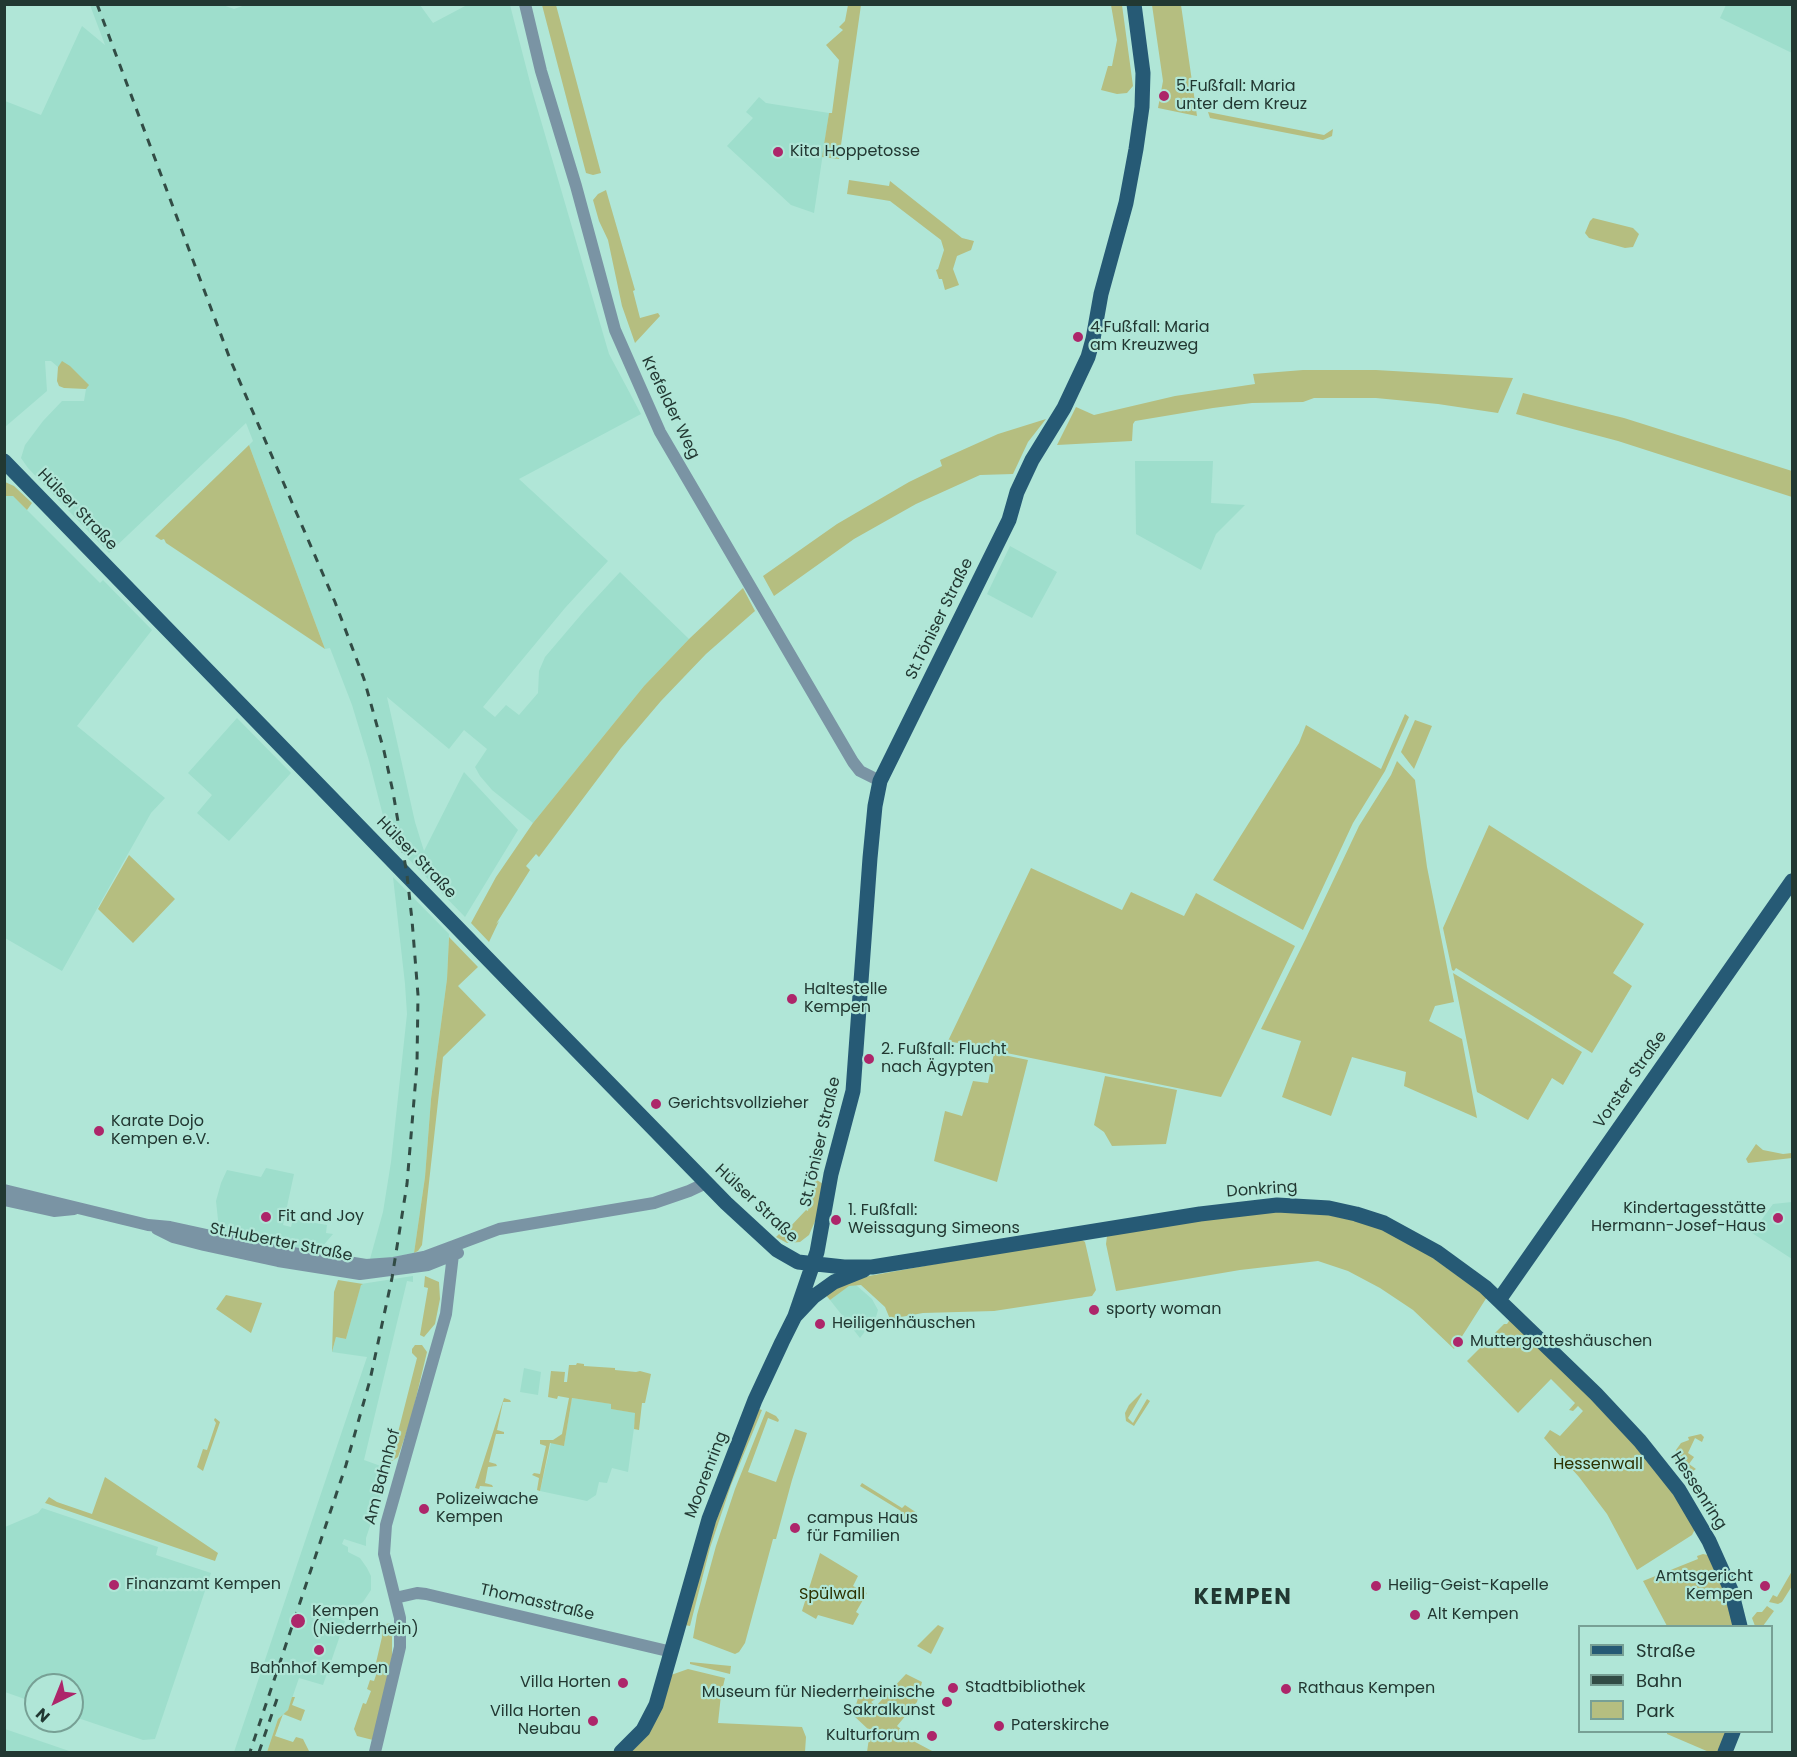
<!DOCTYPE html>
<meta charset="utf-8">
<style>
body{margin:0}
#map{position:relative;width:1797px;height:1757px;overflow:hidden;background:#b0e6d7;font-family:Poppins,sans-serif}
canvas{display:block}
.frame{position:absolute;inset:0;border:6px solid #223832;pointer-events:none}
.legend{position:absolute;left:1578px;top:1625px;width:195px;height:108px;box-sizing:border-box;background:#b0e6d7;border:2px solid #77a095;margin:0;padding:8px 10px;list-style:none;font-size:18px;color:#223832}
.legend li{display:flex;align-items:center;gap:12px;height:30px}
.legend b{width:30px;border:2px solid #77a095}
.north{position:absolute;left:24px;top:1673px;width:60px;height:60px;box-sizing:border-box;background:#b0e6d7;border:2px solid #77a095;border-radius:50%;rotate:223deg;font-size:16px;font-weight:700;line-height:24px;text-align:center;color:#223832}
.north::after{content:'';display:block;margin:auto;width:21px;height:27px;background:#ad266a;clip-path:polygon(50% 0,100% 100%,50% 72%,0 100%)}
</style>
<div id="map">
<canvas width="1797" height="1757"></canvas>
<div class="frame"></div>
<ul class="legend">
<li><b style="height:8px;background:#265a75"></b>Straße</li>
<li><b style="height:8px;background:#324c45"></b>Bahn</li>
<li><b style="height:16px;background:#b5be80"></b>Park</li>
</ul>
<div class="north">N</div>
</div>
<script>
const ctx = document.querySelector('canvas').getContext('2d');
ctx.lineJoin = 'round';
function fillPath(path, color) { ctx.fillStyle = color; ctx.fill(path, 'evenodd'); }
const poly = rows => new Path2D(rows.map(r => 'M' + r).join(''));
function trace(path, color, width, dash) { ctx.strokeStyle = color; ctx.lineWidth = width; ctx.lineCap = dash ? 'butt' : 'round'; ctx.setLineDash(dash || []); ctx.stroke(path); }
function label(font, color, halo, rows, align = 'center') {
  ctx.font = font + ' Poppins,sans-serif'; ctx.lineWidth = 4.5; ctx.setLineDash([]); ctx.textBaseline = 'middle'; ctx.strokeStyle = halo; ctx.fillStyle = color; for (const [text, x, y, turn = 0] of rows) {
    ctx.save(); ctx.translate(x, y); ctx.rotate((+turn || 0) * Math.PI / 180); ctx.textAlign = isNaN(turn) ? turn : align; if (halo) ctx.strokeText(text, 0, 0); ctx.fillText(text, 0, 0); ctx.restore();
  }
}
fillPath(poly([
 [220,4,234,9,248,4,420,5,433,23,467,5,510,5,532,90,609,354,641,414,519,479,608,561,565,608,483,707,495,717,506,705,519,715,538,693,539,671,545,657,585,610,620,572,689,639,644,686,533,823,492,790,480,776,475,767,487,749,464,730,449,749,387,697,415,822,424,851,464,772,518,830,465,917,389,839,369,761,352,705,330,648,325,649,249,445,253,441,246,423,109,553,28,468,21,458,25,445,43,421,62,401,84,401,86,389,88,385,62,362,58,367,51,361,45,361,47,391,5,427,5,101,41,115,82,26,105,45,90,5],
 [1726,5,1792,5,1792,53,1720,18],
 [759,97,766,103,829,113,814,213,791,205,727,146,753,118,746,112],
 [1135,461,1213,461,1211,503,1245,505,1216,534,1201,570,1136,534],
 [5,496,13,496,100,583,103,580,152,630,77,726,165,798,151,813,62,971,5,938],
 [1010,546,1057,572,1032,618,987,594],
 [237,718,291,773,229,841,197,813,212,795,188,773],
 [393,877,449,934,447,979,431,1099,425,1177,414,1253,380,1260,370,1259,383,1212,391,1162,407,1014,405,984],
 [266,1168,294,1174,283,1225,291,1227,293,1219,327,1225,326,1233,333,1234,322,1247,310,1251,223,1233,219,1229,216,1201,221,1183,227,1170,261,1177],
 [1792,1202,1792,1259,1752,1233,1773,1204],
 [413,1276,413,1282,407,1281,364,1460,389,1469,366,1538,366,1546,344,1539,342,1544,348,1547,348,1552,360,1558,367,1568,371,1576,371,1590,363,1602,353,1609,343,1612,330,1610,329,1615,345,1621,323,1685,299,1678,288,1710,278,1719,267,1752,234,1752,367,1357,332,1352,336,1337,346,1339,361,1284],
 [849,1285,856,1285,872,1299,878,1310,876,1317,860,1338,830,1300],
 [524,1368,541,1372,538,1395,520,1392],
 [572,1398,612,1404,612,1409,636,1413,628,1472,612,1468,607,1483,599,1482,596,1495,587,1501,540,1491,551,1443,564,1445],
 [42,1508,158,1547,156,1555,211,1573,155,1739,143,1740,72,1716,72,1685,36,1685,36,1703,5,1692,5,1527,38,1513],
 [5,1729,72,1752,5,1752]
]), '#9edecc');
fillPath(poly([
 [542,5,556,5,601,173,593,175,586,173],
 [848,5,861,5,839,159,822,157,829,113,832,113,839,60,826,45,843,30,839,27,845,21],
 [1111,5,1122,5,1133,86,1127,93,1117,94,1101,90,1108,66,1112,66,1117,40],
 [1152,5,1181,5,1197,116,1158,108,1163,81],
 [1208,112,1324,135,1333,129,1332,136,1323,140,1210,118],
 [849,180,889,186,890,181,962,238,974,241,971,250,957,256,953,269,959,285,945,290,942,279,939,279,936,270,938,269,944,250,941,240,890,201,847,194],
 [606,190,635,290,633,291,640,318,658,313,660,316,635,343,622,306,608,240,599,221,593,200,598,194],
 [1593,218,1633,228,1639,234,1633,247,1625,248,1589,238,1585,233,1590,221],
 [62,361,70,366,89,385,86,389,64,388,59,386,57,381,58,367],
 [1303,370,1376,370,1513,378,1498,413,1438,404,1376,398,1314,398,1303,402,1252,403,1213,408,1135,421,1133,424,1132,441,1057,445,1076,407,1094,415,1175,396,1255,384,1253,374],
 [1523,393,1624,418,1792,471,1792,497,1618,441,1516,414],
 [1046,419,1028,442,1013,474,980,475,916,504,854,539,774,596,763,576,837,524,909,482,942,466,940,460,998,434],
 [249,445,325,649,166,543,164,539,161,540,155,536],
 [5,482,14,486,32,503,27,510,13,496,5,496],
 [743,588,755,611,706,654,661,701,621,748,539,857,536,854,526,866,530,870,496,924,499,921,489,942,471,923,496,877,533,823,644,686,689,639],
 [1405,714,1409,717,1385,771,1353,823,1303,930,1213,880,1299,743,1306,725,1381,769],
 [1415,720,1432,726,1414,769,1401,752],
 [1397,761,1415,780,1427,867,1454,1002,1435,1006,1429,1021,1462,1039,1477,1118,1404,1086,1406,1072,1352,1057,1331,1116,1282,1097,1301,1041,1261,1029,1306,938,1359,826,1391,775],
 [1489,825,1644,924,1613,973,1632,986,1592,1053,1456,968,1454,971,1452,970,1443,928],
 [129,855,175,899,133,943,98,909],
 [1031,868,1122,910,1131,892,1184,916,1196,893,1295,946,1221,1097,948,1041],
 [449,937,478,967,458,986,486,1015,443,1057,422,1245,418,1251,414,1253,425,1177,431,1099,447,979],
 [1453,973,1582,1052,1563,1085,1552,1078,1528,1120,1477,1092],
 [994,1053,1028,1060,997,1182,934,1161,945,1111,962,1116,973,1081,988,1083],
 [1105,1076,1177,1090,1166,1144,1112,1146,1104,1132,1094,1125],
 [1756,1144,1763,1150,1783,1154,1792,1153,1792,1158,1748,1163,1746,1159],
 [814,1178,823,1184,816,1219,809,1235,800,1242,787,1243,776,1237,787,1226,789,1228,806,1210,808,1211],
 [1311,1211,1369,1224,1411,1242,1487,1297,1454,1349,1413,1310,1380,1288,1348,1271,1318,1261,1240,1270,1116,1291,1106,1244,1107,1236,1239,1213],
 [1079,1238,1085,1242,1096,1290,1092,1296,994,1311,923,1313,890,1319,885,1307,861,1285,849,1286,830,1300,824,1293,842,1284,869,1276],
 [425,1276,439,1282,440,1299,435,1324,424,1337,420,1335,428,1288,424,1287],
 [338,1280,363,1284,361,1285,346,1339,336,1337,332,1352,334,1292],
 [226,1295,262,1303,251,1333,216,1309],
 [1511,1318,1552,1357,1660,1473,1695,1529,1692,1535,1637,1570,1607,1514,1579,1477,1544,1438,1550,1430,1560,1436,1583,1411,1578,1406,1573,1411,1569,1410,1575,1403,1551,1379,1518,1413,1467,1361,1504,1324,1507,1324],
 [415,1345,422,1345,427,1352,411,1419,398,1457,392,1461,385,1457,387,1452,393,1452,417,1358,412,1353,412,1349],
 [577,1363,584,1364,584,1366,615,1368,615,1370,636,1372,640,1371,651,1374,645,1403,642,1403,639,1430,634,1429,635,1413,611,1409,611,1404,572,1398,564,1446,550,1443,540,1491,537,1490,539,1478,532,1475,534,1473,540,1474,546,1446,540,1444,540,1440,553,1440,562,1434,569,1398,558,1396,557,1399,548,1397,551,1371,565,1372,564,1382,567,1382,569,1365,576,1365],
 [1141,1393,1142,1394,1128,1418,1133,1423,1147,1399,1150,1401,1134,1426,1126,1421,1125,1413,1129,1405],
 [504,1398,510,1400,511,1402,503,1402,497,1430,504,1432,504,1434,496,1434,489,1462,496,1464,497,1466,488,1467,485,1483,492,1485,493,1487,480,1486,479,1489,475,1488],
 [759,1409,762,1410,731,1485,710,1548,690,1626,685,1625,709,1539],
 [766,1411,776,1416,779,1420,778,1422,768,1418,748,1472,776,1482,795,1429,807,1433,792,1480,776,1539,773,1539,745,1643,739,1652,735,1654,693,1638,697,1615,716,1546,735,1489],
 [215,1418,220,1422,203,1471,197,1467,203,1449,207,1450,216,1423,214,1420],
 [1701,1434,1704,1437,1702,1442,1695,1438,1688,1453,1694,1457,1689,1464,1696,1469,1684,1477,1675,1461,1676,1450,1681,1443,1689,1440,1688,1437],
 [105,1477,218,1553,215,1561,45,1503,49,1497,57,1502,92,1514],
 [862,1483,902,1508,905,1505,917,1513,913,1523,901,1523,896,1519,901,1511,860,1486],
 [820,1553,858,1576,853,1586,867,1593,856,1612,859,1614,853,1625,818,1615,816,1619,802,1611],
 [1703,1554,1708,1555,1721,1579,1734,1626,1667,1626,1643,1581,1698,1559,1697,1556],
 [1792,1571,1792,1586,1782,1602,1778,1604,1769,1602,1773,1595,1777,1597],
 [1767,1606,1774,1611,1763,1626,1755,1626,1752,1618,1757,1612,1762,1612],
 [392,1623,392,1657,373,1740,357,1736,354,1729,363,1703,366,1704,371,1691,367,1689,370,1680,374,1681,378,1669,375,1667,382,1637,380,1625],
 [938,1625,944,1628,931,1654,917,1646],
 [690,1662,731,1666,730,1674,690,1664],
 [688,1669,725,1678,721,1695,718,1723,802,1727,806,1737,805,1752,631,1752,644,1739,671,1675],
 [906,1674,922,1682,917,1702,897,1726,903,1731,902,1735,934,1752,867,1752,870,1731,853,1715,858,1698,868,1695,873,1690,880,1696,871,1702,876,1706],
 [292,1697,295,1697,292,1705,305,1710,301,1721,283,1714,275,1736,293,1742,296,1737,303,1739,309,1751,267,1752,278,1719,288,1710],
 [1667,1732,1726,1732,1718,1752,1709,1752,1667,1734]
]), '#b5be80');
trace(poly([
 [525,4,541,71,576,186,615,330,660,432,853,762,860,771,880,781],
 [4,1190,148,1225,170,1227,280,1251,366,1265,394,1263,424,1257,499,1229,654,1203,689,1191,706,1183],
 [4,1200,54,1211,74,1209],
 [157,1229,173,1237,204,1245,278,1261,360,1274,428,1265,458,1253],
 [395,1598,417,1593,426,1594,672,1652],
 [375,1752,400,1647,400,1618,384,1554,386,1525,446,1314,454,1246]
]), '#7a94a4', 12);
trace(poly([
 [4,461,517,989,726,1203,777,1250,798,1262,844,1267,872,1267,1200,1214,1277,1205,1329,1208,1356,1214,1384,1223,1437,1252,1485,1287,1596,1394,1640,1441,1679,1490,1709,1541,1731,1590,1740,1626],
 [1499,1300,1792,881],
 [795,1316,817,1252,831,1174,853,1091,870,858,875,806,880,781,1009,520,1017,492,1032,460,1064,408,1088,357,1093,339,1101,294,1126,203,1136,149,1142,107,1143,73,1134,4],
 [621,1752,643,1730,656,1705,709,1519,755,1400,782,1342,795,1316,813,1297,834,1282,864,1270],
 [1725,1752,1733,1732]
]), '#265a75', 15);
trace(poly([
 [97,4,230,359,335,602,364,679,384,751,393,792,407,875,412,920,418,995,417,1064,407,1184,392,1278,370,1380,346,1465,250,1752],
 [259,1752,279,1693]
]), '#324c45', 3, [8, 8]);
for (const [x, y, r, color] of [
 [1164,96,6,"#ad266a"],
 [778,152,6,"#ad266a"],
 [1078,337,6,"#ad266a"],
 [792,999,6,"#ad266a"],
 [869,1059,6,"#ad266a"],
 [656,1104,6,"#ad266a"],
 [99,1131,6,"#ad266a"],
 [266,1217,6,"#ad266a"],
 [1778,1218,6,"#ad266a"],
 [836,1220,6,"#ad266a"],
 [1094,1310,6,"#ad266a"],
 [820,1324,6,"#ad266a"],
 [1458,1342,6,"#ad266a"],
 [424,1509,6,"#ad266a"],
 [795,1528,6,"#ad266a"],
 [114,1585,6,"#ad266a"],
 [1376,1586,6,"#ad266a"],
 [1765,1586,6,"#ad266a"],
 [1415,1615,6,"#ad266a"],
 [298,1621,8,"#ad266a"],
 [319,1650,6,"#ad266a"],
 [623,1683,6,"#ad266a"],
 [953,1688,6,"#ad266a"],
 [1286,1689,6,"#ad266a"],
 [947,1702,6,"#ad266a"],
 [593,1721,6,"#ad266a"],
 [999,1726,6,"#ad266a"],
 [932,1736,6,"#ad266a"]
]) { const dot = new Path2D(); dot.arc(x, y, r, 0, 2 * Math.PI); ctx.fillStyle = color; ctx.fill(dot); trace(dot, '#b0e6d7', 2); }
label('16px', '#223832', '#b0e6d7', [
 ["5.Fußfall: Maria",1176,87],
 ["unter dem Kreuz",1176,105],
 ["Kita Hoppetosse",790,152],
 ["4.Fußfall: Maria",1090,328],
 ["am Kreuzweg",1090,346],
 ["Haltestelle",804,990],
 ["Kempen",804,1008],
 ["2. Fußfall: Flucht",881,1050],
 ["nach Ägypten",881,1068],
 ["Gerichtsvollzieher",668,1104],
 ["Karate Dojo",111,1122],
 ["Kempen e.V.",111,1140],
 ["Kindertagesstätte",1766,1209,"right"],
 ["Hermann-Josef-Haus",1766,1227,"right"],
 ["1. Fußfall:",848,1211],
 ["Weissagung Simeons",848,1229],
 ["Fit and Joy",278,1217],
 ["sporty woman",1106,1310],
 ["Heiligenhäuschen",832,1324],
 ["Muttergotteshäuschen",1470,1342],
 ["Polizeiwache",436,1500],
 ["Kempen",436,1518],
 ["campus Haus",807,1519],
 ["für Familien",807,1537],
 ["Amtsgericht",1753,1577,"right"],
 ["Kempen",1753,1595,"right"],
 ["Finanzamt Kempen",126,1585],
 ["Heilig-Geist-Kapelle",1388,1586],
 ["Kempen",312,1612],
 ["(Niederrhein)",312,1630],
 ["Alt Kempen",1427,1615],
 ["Bahnhof Kempen",319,1669,"center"],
 ["Villa Horten",611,1683,"right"],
 ["Stadtbibliothek",965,1688],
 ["Rathaus Kempen",1298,1689],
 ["Museum für Niederrheinische",935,1693,"right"],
 ["Sakralkunst",935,1711,"right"],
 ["Villa Horten",581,1712,"right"],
 ["Neubau",581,1730,"right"],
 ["Paterskirche",1011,1726],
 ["Kulturforum",920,1736,"right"]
], 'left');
label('16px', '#223832', '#b0e6d7', [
 ["Krefelder Weg",670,408,64],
 ["Hülser Straße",77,510,46],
 ["St.Töniser Straße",940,619,-64],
 ["Hülser Straße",416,858,46],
 ["Vorster Straße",1631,1080,-55],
 ["St.Töniser Straße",821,1142,-77],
 ["Donkring",1262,1190,-4],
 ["Hülser Straße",756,1204,43],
 ["St.Huberter Straße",281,1243,11],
 ["Moorenring",707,1475,-69],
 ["Am Bahnhof",383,1477,-75],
 ["Hessenring",1698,1491,57],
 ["Thomasstraße",537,1603,13]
]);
label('16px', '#2c3100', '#b0e6d7', [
 ["Hessenwall",1598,1465],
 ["Spülwall",832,1595]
]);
ctx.letterSpacing = '1.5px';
label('bold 22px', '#223832', '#b0e6d7', [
 ["KEMPEN",1243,1598]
]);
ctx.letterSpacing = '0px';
</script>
